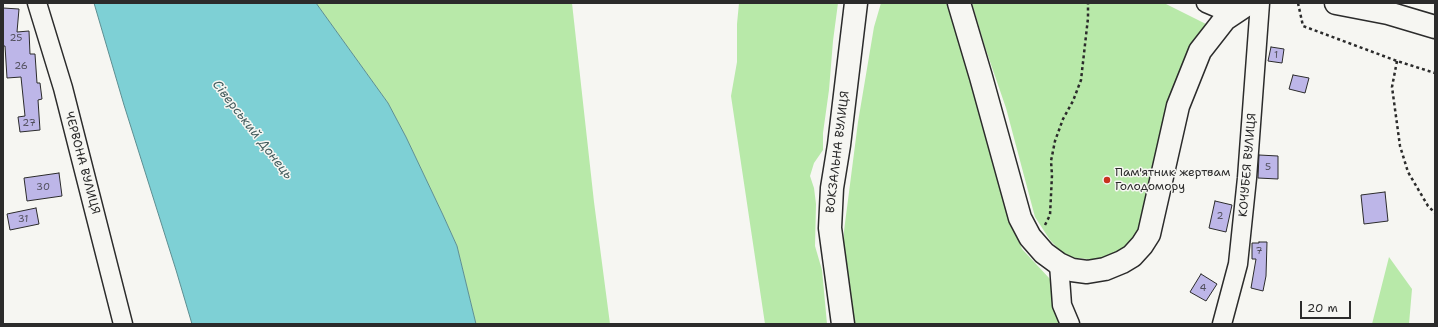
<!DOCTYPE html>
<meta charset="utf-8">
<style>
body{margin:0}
#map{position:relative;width:1438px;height:327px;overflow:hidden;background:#f6f6f2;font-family:"Shantell Sans",sans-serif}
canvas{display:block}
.frame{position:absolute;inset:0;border:4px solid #2b2b2b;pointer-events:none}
.scale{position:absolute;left:1300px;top:301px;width:51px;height:18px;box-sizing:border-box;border:2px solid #2b2b2b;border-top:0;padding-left:5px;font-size:12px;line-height:14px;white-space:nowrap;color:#2b2b2b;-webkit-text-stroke:3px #f6f6f2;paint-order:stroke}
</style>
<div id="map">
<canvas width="1438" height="327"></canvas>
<div class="frame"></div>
<div class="scale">20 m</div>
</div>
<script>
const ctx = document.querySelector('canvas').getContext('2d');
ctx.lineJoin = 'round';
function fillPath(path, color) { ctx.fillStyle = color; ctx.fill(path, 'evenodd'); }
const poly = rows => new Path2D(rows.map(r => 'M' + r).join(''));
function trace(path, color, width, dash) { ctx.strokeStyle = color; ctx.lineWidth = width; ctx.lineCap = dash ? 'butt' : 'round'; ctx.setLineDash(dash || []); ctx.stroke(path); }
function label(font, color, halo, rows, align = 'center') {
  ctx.font = font + ' "Shantell Sans",sans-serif'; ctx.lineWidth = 3; ctx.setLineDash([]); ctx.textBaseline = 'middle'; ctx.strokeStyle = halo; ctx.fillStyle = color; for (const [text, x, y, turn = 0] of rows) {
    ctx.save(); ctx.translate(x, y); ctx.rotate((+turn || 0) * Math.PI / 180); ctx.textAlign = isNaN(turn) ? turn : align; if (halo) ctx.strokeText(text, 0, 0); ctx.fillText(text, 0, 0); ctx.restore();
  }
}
fillPath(poly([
 [316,3,572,3,594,202,610,324,476,324,457,246,443,215,406,137,388,103],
 [739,3,838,3,833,41,829,90,823,133,823,150,814,163,810,176,814,188,816,204,815,246,822,270,827,324,765,324,731,96,737,62,737,24],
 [881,3,949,3,1013,228,1022,249,1050,279,1065,324,850,324,844,278,844,231,858,122,874,27],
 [972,3,1164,3,1210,26,1140,231,1125,251,1099,260,1066,257,1050,240,1035,217,1006,108,985,47],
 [1389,257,1412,289,1409,324,1372,324]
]), '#b8e9a9');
const water = poly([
 [94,3,316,3,388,103,406,137,443,215,457,246,476,324,192,324,176,270,124,105,94,3]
]);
fillPath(water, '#7ed0d5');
trace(water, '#5d8e91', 1);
const building = poly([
 [3,8,19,9,17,32,29,31,30,54,35,54,37,83,40,83,42,99,38,100,40,130,20,132,18,117,25,116,21,77,7,78,5,46,3,46,3,8],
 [1271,47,1284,49,1282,63,1268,61,1271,47],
 [1293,75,1309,78,1305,93,1289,89,1293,75],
 [1259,155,1278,156,1278,179,1258,178,1259,155],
 [59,173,62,196,27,201,24,178,59,173],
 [1385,192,1388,221,1364,224,1361,195,1385,192],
 [1215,201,1232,205,1226,232,1209,228,1215,201],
 [36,208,39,224,10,230,7,214,36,208],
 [1259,242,1267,242,1266,276,1263,291,1251,288,1256,259,1252,259,1252,243,1259,243,1259,242],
 [1201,274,1217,284,1206,301,1190,292,1201,274]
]);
fillPath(building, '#bdb6e8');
trace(building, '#2b2b2b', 1);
const minor = poly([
 [37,3,63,88,123,324],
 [1206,3,1232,14],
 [1059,264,1062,305,1070,324],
 [1222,324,1238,264,1247,178,1260,3]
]);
const secondary = poly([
 [959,3,981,77,1020,218,1030,237,1044,253,1059,264,1072,270,1087,272,1105,269,1122,262,1132,256,1142,245,1149,234,1178,106,1200,51,1225,19,1249,3],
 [1336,3,1388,13,1435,27],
 [843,324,830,228,832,188,839,145,856,3]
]);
trace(minor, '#2b2b2b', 21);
trace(secondary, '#2b2b2b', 25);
trace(poly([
 [1298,3,1303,26,1397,61,1435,73],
 [1397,61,1392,87,1400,146,1408,172,1428,206,1435,213],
 [1045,225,1050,215,1052,175,1051,161,1055,141,1063,119,1073,101,1081,80,1088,18,1088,3]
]), '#2b2b2b', 2.5, [3, 3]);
trace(minor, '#f6f6f2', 18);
trace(secondary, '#f6f6f2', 22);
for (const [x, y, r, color] of [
 [1107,180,4,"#c8321e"]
]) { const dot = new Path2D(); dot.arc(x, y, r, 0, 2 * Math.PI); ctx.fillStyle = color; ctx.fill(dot); trace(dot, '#f6f6f2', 1.5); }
label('10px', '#504e5a', null, [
 ["25",16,38],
 ["1",1276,55],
 ["26",21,66],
 ["27",29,123],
 ["5",1268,167],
 ["30",43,187],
 ["2",1220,216],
 ["31",23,219],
 ["7",1259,251],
 ["4",1203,288]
]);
label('12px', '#2b2b2b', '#f6f6f2', [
 ["ВОКЗАЛЬНА ВУЛИЦЯ",838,152,-83],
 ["ЧЕРВОНА ВУЛИЦЯ",82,163,75],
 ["КОЧУБЕЯ ВУЛИЦЯ",1248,165,-85]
]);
label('12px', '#2b2b2b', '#f6f6f2', [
 ["Пам'ятник жертвам",1115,173],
 ["Голодомору",1115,187]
], 'left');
label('italic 13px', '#445d5e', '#f6f6f2', [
 ["Сіверський Донець",252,130,52]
]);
</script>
